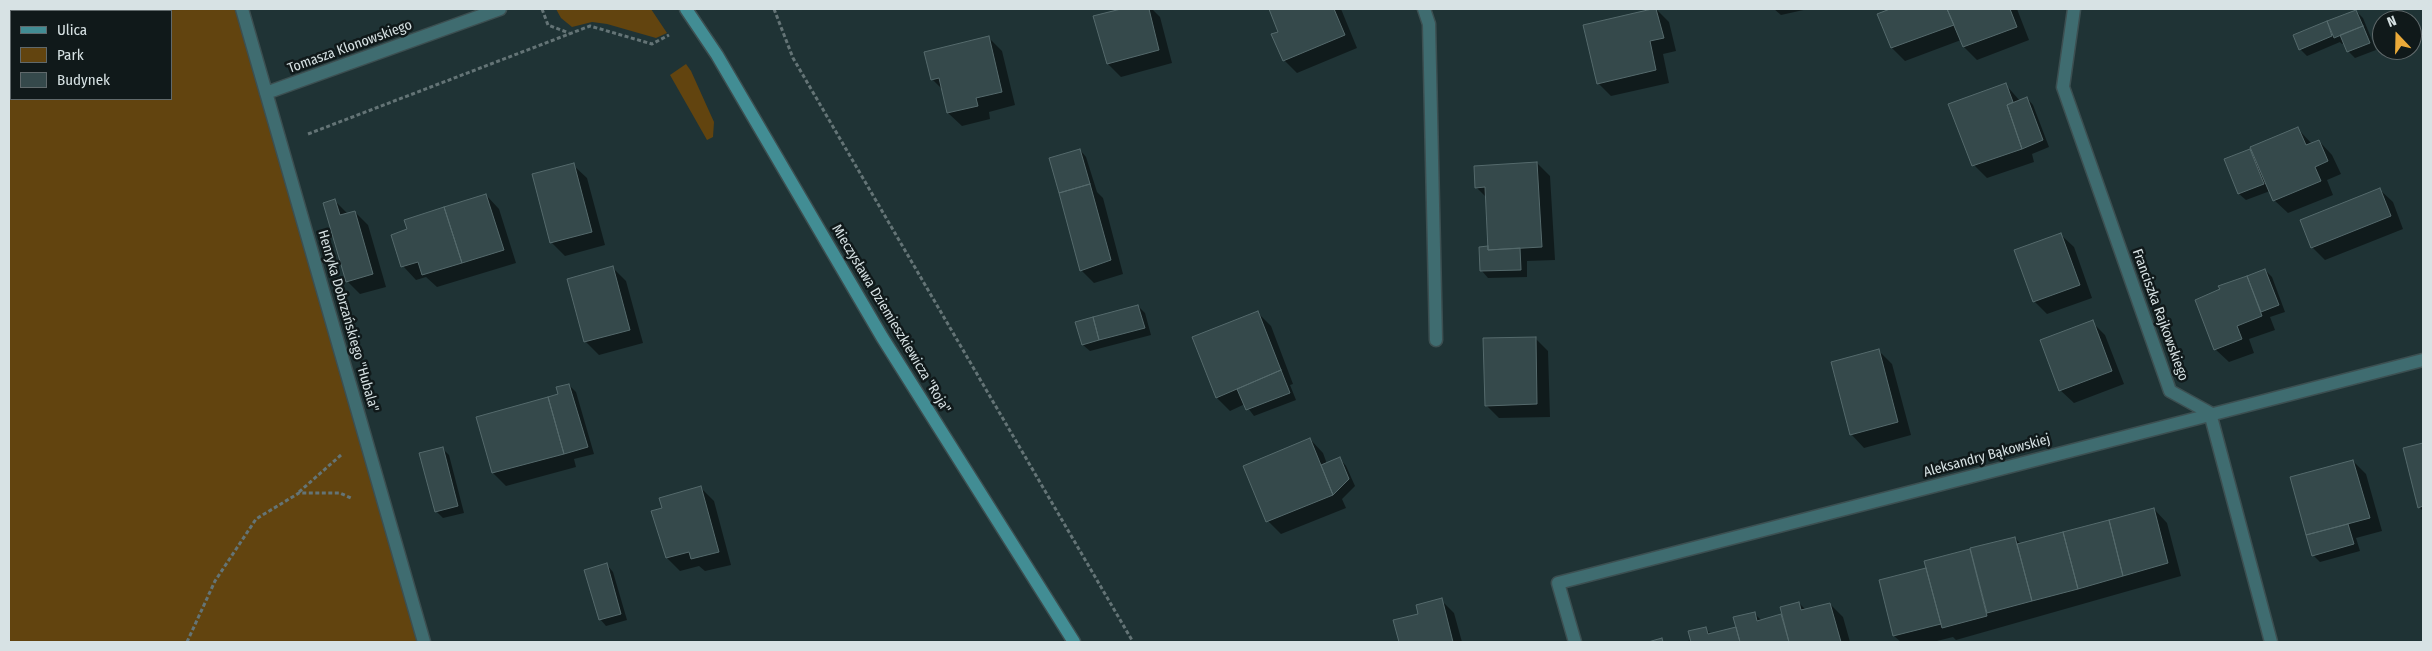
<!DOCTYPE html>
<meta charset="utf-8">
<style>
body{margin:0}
#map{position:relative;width:2432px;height:651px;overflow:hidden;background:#1f3335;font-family:"Fira Sans Condensed",sans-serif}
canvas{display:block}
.frame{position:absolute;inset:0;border:10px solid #d7e2e4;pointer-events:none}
.legend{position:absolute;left:10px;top:10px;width:162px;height:90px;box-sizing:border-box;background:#10191a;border:1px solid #60696b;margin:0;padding:6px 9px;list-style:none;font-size:15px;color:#d7e2e4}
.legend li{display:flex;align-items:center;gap:10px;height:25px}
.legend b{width:25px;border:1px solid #60696b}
.north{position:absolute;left:2372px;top:10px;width:50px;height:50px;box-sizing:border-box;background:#10191a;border:1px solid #60696b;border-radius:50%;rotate:339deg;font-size:14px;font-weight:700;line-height:20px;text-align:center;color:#d7e2e4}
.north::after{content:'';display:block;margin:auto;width:18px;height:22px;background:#ebaa39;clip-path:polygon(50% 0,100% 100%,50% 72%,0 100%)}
</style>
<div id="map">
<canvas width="2432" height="651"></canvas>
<div class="frame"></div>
<ul class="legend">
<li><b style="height:6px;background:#428d94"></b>Ulica</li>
<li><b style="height:14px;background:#62440f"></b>Park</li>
<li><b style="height:14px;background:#35494b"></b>Budynek</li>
</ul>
<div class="north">N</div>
</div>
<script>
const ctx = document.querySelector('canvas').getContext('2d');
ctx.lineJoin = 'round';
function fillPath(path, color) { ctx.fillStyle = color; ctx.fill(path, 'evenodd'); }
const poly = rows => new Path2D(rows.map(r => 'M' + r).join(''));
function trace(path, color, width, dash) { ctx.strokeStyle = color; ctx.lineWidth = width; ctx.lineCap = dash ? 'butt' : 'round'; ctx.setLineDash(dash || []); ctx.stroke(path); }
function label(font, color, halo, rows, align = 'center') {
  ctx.font = font + ' "Fira Sans Condensed",sans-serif'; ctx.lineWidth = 5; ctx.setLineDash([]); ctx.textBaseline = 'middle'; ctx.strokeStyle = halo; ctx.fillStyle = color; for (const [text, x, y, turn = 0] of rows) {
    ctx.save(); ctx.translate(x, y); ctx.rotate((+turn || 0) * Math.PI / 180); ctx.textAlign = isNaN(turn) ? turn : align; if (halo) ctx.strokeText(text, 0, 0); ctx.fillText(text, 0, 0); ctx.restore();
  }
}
fillPath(poly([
 [9,9,242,9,424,642,9,642],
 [11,11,171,11,171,99,11,99],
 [556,9,651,9,667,33,656,38,607,24,592,22,572,27,561,18],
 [686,64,691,71,714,122,713,137,707,140,670,75]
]), '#62440f');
fillPath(poly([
 [1126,9,1152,9,1160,17,1172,63,1121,77,1108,64,1095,17],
 [1270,9,1341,9,1357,48,1297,73,1284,60,1280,32],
 [1656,9,1669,22,1676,51,1663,54,1669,83,1611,96,1598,83],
 [1774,9,1808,9,1781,15],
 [1894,9,2017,9,2029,40,1977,60,1964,47,1961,40,1905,61,1892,48,1879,14],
 [2356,11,2363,18,2376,50,2355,58,2348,51,2344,43,2342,44,2340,42,2307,56,2300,49,2294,35],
 [988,37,1002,51,1015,105,989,112,990,119,962,126,948,113,943,90,932,79],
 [2006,85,2020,101,2027,98,2033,105,2049,147,2032,154,2034,162,1987,178,1974,165],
 [2297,128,2312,144,2319,141,2332,155,2341,174,2327,180,2333,195,2288,213,2274,200,2270,191,2246,200,2239,194,2249,151,2256,158],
 [1080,150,1086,157,1097,192,1103,198,1123,274,1094,283,1081,270],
 [1537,163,1550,176,1555,260,1527,261,1527,277,1488,278,1482,271,1489,250,1487,198,1477,188],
 [573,165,587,178,605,245,565,256,551,242],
 [2379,189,2393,202,2403,229,2325,260,2312,247],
 [486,195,499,209,516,263,437,287,426,277,416,280,403,266],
 [335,201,348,214,355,212,368,225,386,287,360,294,347,281],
 [2060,234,2074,247,2092,298,2047,314,2034,301],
 [612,267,626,281,643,343,599,355,585,341],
 [2265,270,2272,277,2285,312,2270,317,2275,330,2249,339,2254,353,2229,362,2215,349,2247,277],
 [1138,306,1145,313,1151,335,1090,351,1083,345],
 [1258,313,1271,326,1293,384,1290,385,1296,400,1254,416,1245,404,1230,411,1217,398],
 [2092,322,2105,335,2124,384,2074,403,2060,390],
 [1535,338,1548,351,1550,417,1499,418,1486,405],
 [1879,351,1892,364,1911,435,1864,448,1851,434],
 [569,385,576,392,594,454,574,459,576,467,506,486,493,473],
 [1310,439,1323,453,1327,464,1340,459,1346,466,1355,486,1342,499,1346,508,1281,534,1268,521],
 [2423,444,2423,511,2419,507,2405,449],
 [442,448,449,455,464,513,443,518,436,511],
 [2353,461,2366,474,2382,531,2356,538,2360,551,2320,562,2313,555,2292,478],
 [701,488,714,501,731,565,705,571,699,566,680,571,667,558,664,509],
 [2154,509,2167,523,2181,576,1956,640,1953,637,1933,642,1901,642,1894,636,1970,550,2015,538,2021,544],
 [607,565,613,572,627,620,606,626,600,619],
 [1441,600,1454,613,1462,642,1400,642,1395,621,1419,615],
 [1799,603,1806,610,1830,604,1843,617,1850,642,1683,642,1692,640,1705,628,1712,635,1737,627,1754,613,1762,621,1783,615]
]), '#0007');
const building = poly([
 [1121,9,1149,9,1159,50,1107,64,1093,16,1121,9],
 [1269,9,1334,9,1345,35,1283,61,1271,34,1278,32,1269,9],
 [1652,9,1656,9,1664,38,1650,41,1656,70,1597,84,1583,25,1652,9],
 [1890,9,1947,9,1954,25,1891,48,1877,14,1890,9],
 [1947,9,2010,9,2017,27,1963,47,1947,9],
 [2356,10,2363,26,2334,38,2327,21,2356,10],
 [2327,21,2332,36,2299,50,2293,35,2327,21],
 [2363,26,2370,43,2347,52,2340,35,2363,26],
 [989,36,1002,92,976,98,978,106,947,113,939,78,931,80,924,52,989,36],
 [2006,83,2013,102,2007,105,2022,149,1972,166,1948,104,2006,83],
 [2027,97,2043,140,2022,149,2007,105,2027,97],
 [2298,127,2306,145,2319,140,2328,161,2315,167,2321,181,2273,201,2250,147,2298,127],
 [1080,149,1090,184,1059,193,1049,158,1080,149],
 [2250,149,2264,184,2238,194,2224,159,2250,149],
 [1537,162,1542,247,1488,250,1485,187,1475,188,1474,166,1537,162],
 [574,163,592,232,550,243,532,174,574,163],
 [1090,184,1111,260,1080,271,1059,193,1090,184],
 [2380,188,2391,216,2311,248,2300,220,2380,188],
 [486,194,504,250,462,263,444,207,486,194],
 [335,199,340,215,355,211,373,274,346,282,323,203,335,199],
 [444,207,462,263,422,275,418,262,401,267,391,235,407,229,404,220,444,207],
 [2061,233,2080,285,2033,302,2014,250,2061,233],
 [1488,246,1488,250,1520,248,1521,270,1480,271,1479,247,1488,246],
 [613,266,630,330,584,342,567,279,613,266],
 [2265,269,2279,305,2261,312,2247,276,2265,269],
 [2247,276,2262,316,2237,326,2242,339,2214,350,2195,300,2220,289,2218,286,2247,276],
 [1138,305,1145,328,1099,340,1093,317,1138,305],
 [1258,311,1281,370,1216,398,1192,337,1258,311],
 [1093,317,1099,340,1082,345,1075,322,1093,317],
 [2093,320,2112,371,2059,391,2040,340,2093,320],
 [1536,337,1537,404,1485,406,1483,338,1536,337],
 [1879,349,1898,422,1850,435,1831,362,1879,349],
 [1281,370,1290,393,1246,410,1237,389,1281,370],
 [569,384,588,447,564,454,548,397,558,394,556,387,569,384],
 [548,397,564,454,492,473,476,417,548,397],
 [1310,438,1333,495,1266,522,1243,466,1310,438],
 [2423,443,2423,506,2418,508,2403,448,2423,443],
 [443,447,458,506,435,512,419,453,443,447],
 [1340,457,1349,479,1333,495,1321,465,1340,457],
 [2353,460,2370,518,2306,535,2290,477,2353,460],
 [701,486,719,552,691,559,689,552,666,558,651,511,662,508,659,498,701,486],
 [2154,508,2168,563,2123,576,2109,520,2154,508],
 [2109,520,2123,576,2078,589,2063,532,2109,520],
 [2348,524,2354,544,2312,556,2306,535,2348,524],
 [2063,532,2078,589,2032,601,2017,544,2063,532],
 [2015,537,2032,601,1987,613,1970,548,2015,537],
 [1970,549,1987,616,1942,628,1924,561,1970,549],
 [607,563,621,614,599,620,584,570,607,563],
 [1926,568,1941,624,1893,636,1879,580,1926,568],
 [1442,598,1453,642,1399,642,1393,620,1418,614,1416,605,1442,598],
 [1799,602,1801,610,1830,603,1841,642,1789,642,1780,607,1799,602],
 [1755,612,1757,621,1781,614,1789,642,1740,642,1733,617,1755,612],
 [1706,627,1708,634,1736,627,1740,642,1691,642,1688,631,1706,627],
 [1662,638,1663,642,1648,642,1662,638]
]);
fillPath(building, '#35494b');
trace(building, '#556a6c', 1);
const minor = poly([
 [242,9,424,642],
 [1424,9,1429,24,1436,340],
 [2074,9,2063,87,2170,391,2210,413,2271,642],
 [266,93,500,9],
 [1575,642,1558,583,2423,360]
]);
const secondary = poly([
 [686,9,717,55,882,337,1074,642]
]);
trace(minor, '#3c4f51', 15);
trace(secondary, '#3c4f51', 15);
trace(poly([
 [542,9,548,25,569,33],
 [774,9,793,58,1133,642],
 [308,134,590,26,652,44,669,35],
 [299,492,341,455],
 [187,642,215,581,256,519,299,493,340,493,353,499]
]), '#647476', 3, [4, 2.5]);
trace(minor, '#3f6c70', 12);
trace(secondary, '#428d94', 12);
label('14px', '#d7e2e4', '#10191a', [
 ["Tomasza Klonowskiego",350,47,-20],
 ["Franciszka Rajkowskiego",2160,315,70],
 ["Mieczysława Dziemieszkiewicza \"Roja\"",891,319,59],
 ["Henryka Dobrzańskiego \"Hubala\"",348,321,74],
 ["Aleksandry Bąkowskiej",1987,456,-15]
]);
</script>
